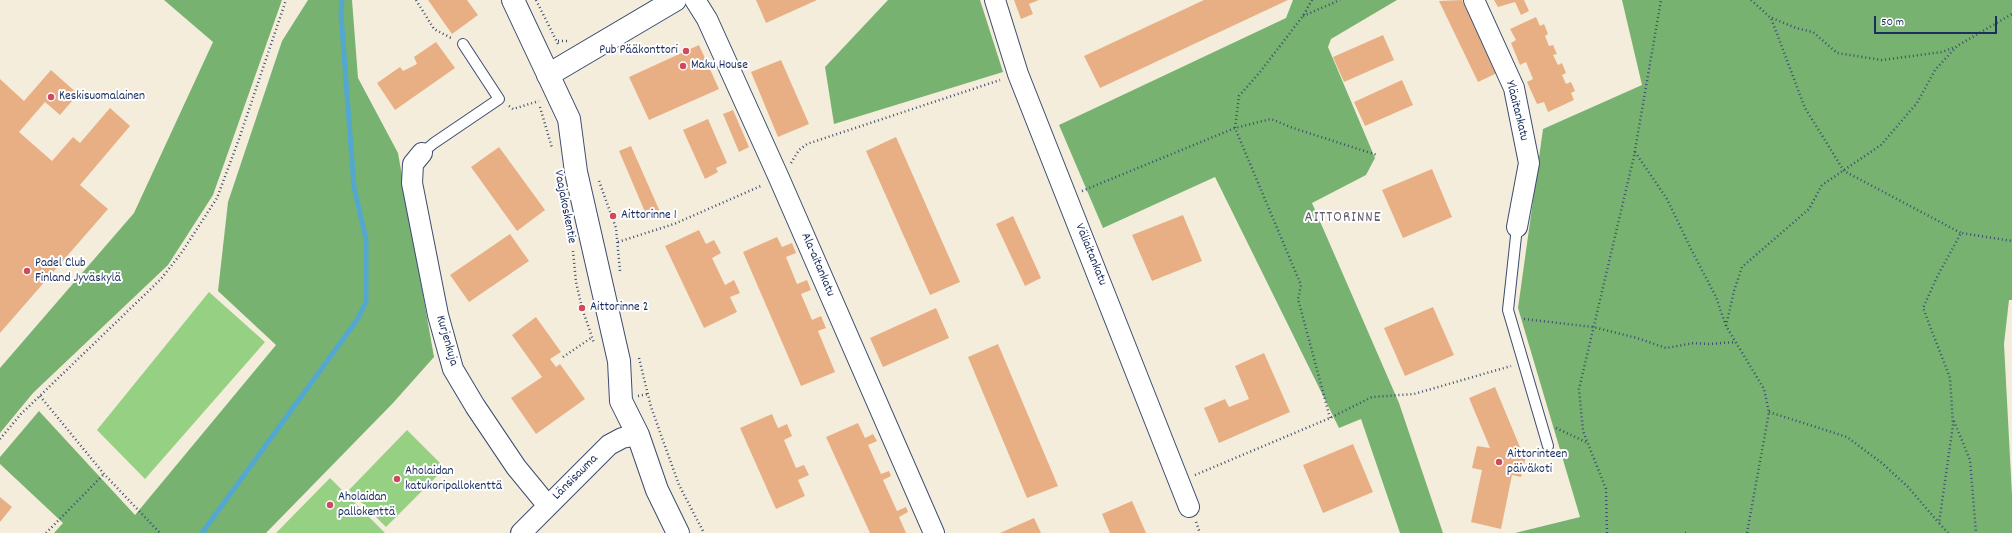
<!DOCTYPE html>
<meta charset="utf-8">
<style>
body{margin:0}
#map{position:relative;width:2012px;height:533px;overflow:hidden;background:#f5eddb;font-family:Dekko,sans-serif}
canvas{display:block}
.scale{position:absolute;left:1874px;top:16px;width:123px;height:18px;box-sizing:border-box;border:2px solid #1b2f5e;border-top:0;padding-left:5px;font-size:12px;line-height:14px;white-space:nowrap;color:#1b2f5e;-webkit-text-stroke:3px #fff;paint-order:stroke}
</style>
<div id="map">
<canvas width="2012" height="533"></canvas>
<div class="scale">50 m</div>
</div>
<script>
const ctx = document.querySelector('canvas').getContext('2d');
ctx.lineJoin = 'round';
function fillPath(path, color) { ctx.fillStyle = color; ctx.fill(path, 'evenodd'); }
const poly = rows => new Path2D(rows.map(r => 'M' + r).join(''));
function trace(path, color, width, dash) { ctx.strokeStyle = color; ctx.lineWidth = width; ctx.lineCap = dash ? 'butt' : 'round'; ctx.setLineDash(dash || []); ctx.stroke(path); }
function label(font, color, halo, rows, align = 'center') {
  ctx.font = font + ' Dekko,sans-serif'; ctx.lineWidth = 4; ctx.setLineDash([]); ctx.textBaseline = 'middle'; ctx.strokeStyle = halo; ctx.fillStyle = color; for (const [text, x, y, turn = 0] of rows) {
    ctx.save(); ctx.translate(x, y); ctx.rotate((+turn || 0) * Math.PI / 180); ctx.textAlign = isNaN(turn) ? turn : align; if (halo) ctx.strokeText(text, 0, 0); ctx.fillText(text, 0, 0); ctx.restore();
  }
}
fillPath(poly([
 [209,292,265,342,145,479,97,430],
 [407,430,445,468,386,527,349,490],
 [330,478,385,533,276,533]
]), '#96d083');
fillPath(poly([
 [164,0,282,0,213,195,168,265,33,393,0,433,0,368,134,213,213,42],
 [308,0,352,0,358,78,398,153,434,357,393,403,266,533,54,533,63,523,0,464,0,457,39,411,135,515,276,345,218,291,228,202,282,41],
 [888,0,980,0,1003,72,834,124,825,67],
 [1293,0,1397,0,1331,39,1328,47,1375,158,1366,175,1312,203,1399,403,1443,533,1400,533,1361,419,1339,428,1215,177,1103,228,1059,125,1286,18],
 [1622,0,2012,0,2012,300,2009,300,2004,344,2012,495,2012,533,1515,533,1580,517,1518,308,1543,129,1642,85]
]), '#78b271');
trace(poly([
 [202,533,357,320,366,302,366,239,354,187,341,14,342,0]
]), '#54a7cf', 5);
fillPath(poly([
 [428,0,467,0,478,15,452,34],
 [756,0,817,0,766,23],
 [1014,0,1039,0,1029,4,1033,14,1021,19],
 [1204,0,1288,0,1100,88,1084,56],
 [1462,0,1497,73,1478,82,1439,1],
 [1494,0,1524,0,1529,11,1521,15,1515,2,1498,7],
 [1536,17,1540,26,1544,24,1548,34,1545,36,1549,46,1553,45,1557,54,1553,55,1558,65,1562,63,1566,73,1562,75,1566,84,1571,82,1575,91,1571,93,1574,100,1548,112,1544,102,1537,104,1527,82,1533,79,1526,62,1520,65,1511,43,1516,40,1510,29],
 [1383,35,1394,60,1344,82,1333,57],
 [436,42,455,68,395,110,377,83,400,67,403,71,417,64,414,57],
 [699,45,719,89,649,120,629,77],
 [781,60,809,124,778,137,751,72],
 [51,70,78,94,60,115,45,102,19,132,52,161,73,137,80,143,110,108,130,126,80,185,108,209,0,333,0,79,24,101],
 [1402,80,1413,105,1365,126,1354,102],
 [733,110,749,147,739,152,723,114],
 [708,119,727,163,716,168,718,172,705,179,683,130],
 [896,137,960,282,930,295,866,151],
 [631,146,661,214,648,219,619,151],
 [499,147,545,210,517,231,471,167],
 [1432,169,1452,217,1403,238,1382,190],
 [1183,215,1202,261,1152,281,1132,235],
 [1013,216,1041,278,1025,286,996,224],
 [699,230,706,244,714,240,721,253,712,258,725,285,734,280,740,293,730,297,737,312,704,328,665,246],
 [510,234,529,261,469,302,450,275],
 [777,237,782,247,792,243,796,253,786,257,797,284,807,280,811,290,801,294,812,320,821,316,826,328,818,331,835,372,801,386,743,252],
 [1433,307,1454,355,1405,376,1384,328],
 [936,308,949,338,883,367,870,338],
 [536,317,561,352,550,359,556,367,560,364,585,399,536,434,511,398,542,377,512,335],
 [998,344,1058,486,1027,498,968,357],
 [1264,353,1290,412,1219,443,1204,408,1225,399,1229,407,1249,399,1235,366],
 [1495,387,1522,452,1517,454,1526,456,1521,477,1512,475,1501,529,1471,522,1482,470,1472,468,1477,446,1490,448,1469,398],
 [772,414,778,428,787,424,792,436,784,440,796,468,804,465,809,475,798,480,805,496,776,509,740,428],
 [858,423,865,438,873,434,877,441,868,445,881,474,889,471,891,476,883,480,897,511,906,507,908,512,899,517,906,533,870,533,826,437],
 [1353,444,1373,492,1323,513,1303,465],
 [0,497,12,507,0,522],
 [1132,501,1146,533,1110,533,1102,514],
 [1034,518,1041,533,1000,533]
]), '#e9af84');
const service = poly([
 [422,153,434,143,499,99,463,44],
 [1517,227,1508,310,1548,446]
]);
const minor = poly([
 [695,0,707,19,779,178,934,533],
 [995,0,1018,74,1189,507],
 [1474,0,1514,88,1529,163,1517,227],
 [422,153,413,164,412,183,438,315,453,369,475,406,516,467,548,506],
 [521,533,609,445,622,438,638,435]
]);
const tertiary = poly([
 [548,75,675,0]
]);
const secondary = poly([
 [513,0,569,119,576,172,619,361,621,401,638,435,657,490,678,533]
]);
trace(service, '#3c4c71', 12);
trace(minor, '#3c4c71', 22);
trace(tertiary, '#3c4c71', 24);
trace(secondary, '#3c4c71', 24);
trace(poly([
 [416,0,434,29,453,39],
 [536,0,559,46],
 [1312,0,1303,16,1260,72,1239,96,1235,128,1301,285,1298,299,1330,418],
 [1751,0,1771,18,1805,108,1844,171,1961,233],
 [1303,16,1340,0],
 [1772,18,1796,28,1813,32,1837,53,1882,60,1942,52,1955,47],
 [558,41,567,41],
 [509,106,513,109,539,101],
 [540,107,552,148],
 [1635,152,1667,199,1691,249,1716,297,1726,326,1764,389,1769,412,1747,533],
 [791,163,799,150,807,144,1000,80],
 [599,181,616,228,620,271],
 [1082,191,1235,128,1271,119,1293,128,1377,155],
 [618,242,674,224,763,185],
 [573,251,576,282,582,308,594,343],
 [1524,319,1593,327,1637,338,1666,348,1694,343,1709,344,1735,342],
 [1726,326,1734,291,1742,267,1809,209,1822,185,1881,145,1917,103,1935,70,1957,46,2012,14],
 [563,357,591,338],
 [639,358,651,407,679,485,704,533],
 [40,396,104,474,160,533],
 [638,396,648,394],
 [1769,412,1847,437,1882,463,1908,487,1939,523],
 [1954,421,1970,460,1976,533],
 [1556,428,1588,443],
 [0,439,21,414,161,279,182,252,217,198,239,139,286,0],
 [1195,475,1330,418,1372,397,1414,394,1511,366],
 [1196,522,1200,533],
 [46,533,104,474],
 [1607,533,1606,489,1583,431,1579,389,1634,156,1661,0],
 [1685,533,1686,533],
 [1948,533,1939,523,1953,425,1950,378,1923,308,1937,277,1961,233,2012,241]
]), '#3c4c71', 2.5, [1, 3]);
trace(service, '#fff', 10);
trace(minor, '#fff', 20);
trace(tertiary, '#fff', 22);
trace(secondary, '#fff', 22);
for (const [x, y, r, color] of [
 [686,51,4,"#d1495b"],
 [683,66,4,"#d1495b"],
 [51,97,4,"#d1495b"],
 [613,216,4,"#d1495b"],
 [27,271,4,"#d1495b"],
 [582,308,4,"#d1495b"],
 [1499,462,4,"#d1495b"],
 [397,479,4,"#d1495b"],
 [330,505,4,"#d1495b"]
]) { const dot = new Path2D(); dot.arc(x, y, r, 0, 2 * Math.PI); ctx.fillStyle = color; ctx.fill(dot); trace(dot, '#fff', 1.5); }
label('13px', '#1b2f5e', '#fff', [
 ["Pub Pääkonttori",678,51,"right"],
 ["Maku House",691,66],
 ["Keskisuomalainen",59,97],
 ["Aittorinne 1",621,216],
 ["Padel Club",35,264],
 ["Finland Jyväskylä",35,279],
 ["Aittorinne 2",590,308],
 ["Aittorinteen",1507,455],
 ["päiväkoti",1507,470],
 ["Aholaidan",405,472],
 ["katukoripallokenttä",405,487],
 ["Aholaidan",338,498],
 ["pallokenttä",338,513]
], 'left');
label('13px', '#1b2f5e', '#fff', [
 ["Yläaitankatu",1516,111,76],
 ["Vaajakoskentie",564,207,79],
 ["Väliaitankatu",1090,255,68],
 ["Ala-aitankatu",817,265,67],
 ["Kurjenkuja",446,341,74],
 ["Länsisauma",576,478,-45]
]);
ctx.letterSpacing = '1px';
label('15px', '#635c6b', '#fff', [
 ["AITTORINNE",1343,219]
]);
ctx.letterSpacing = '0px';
</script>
